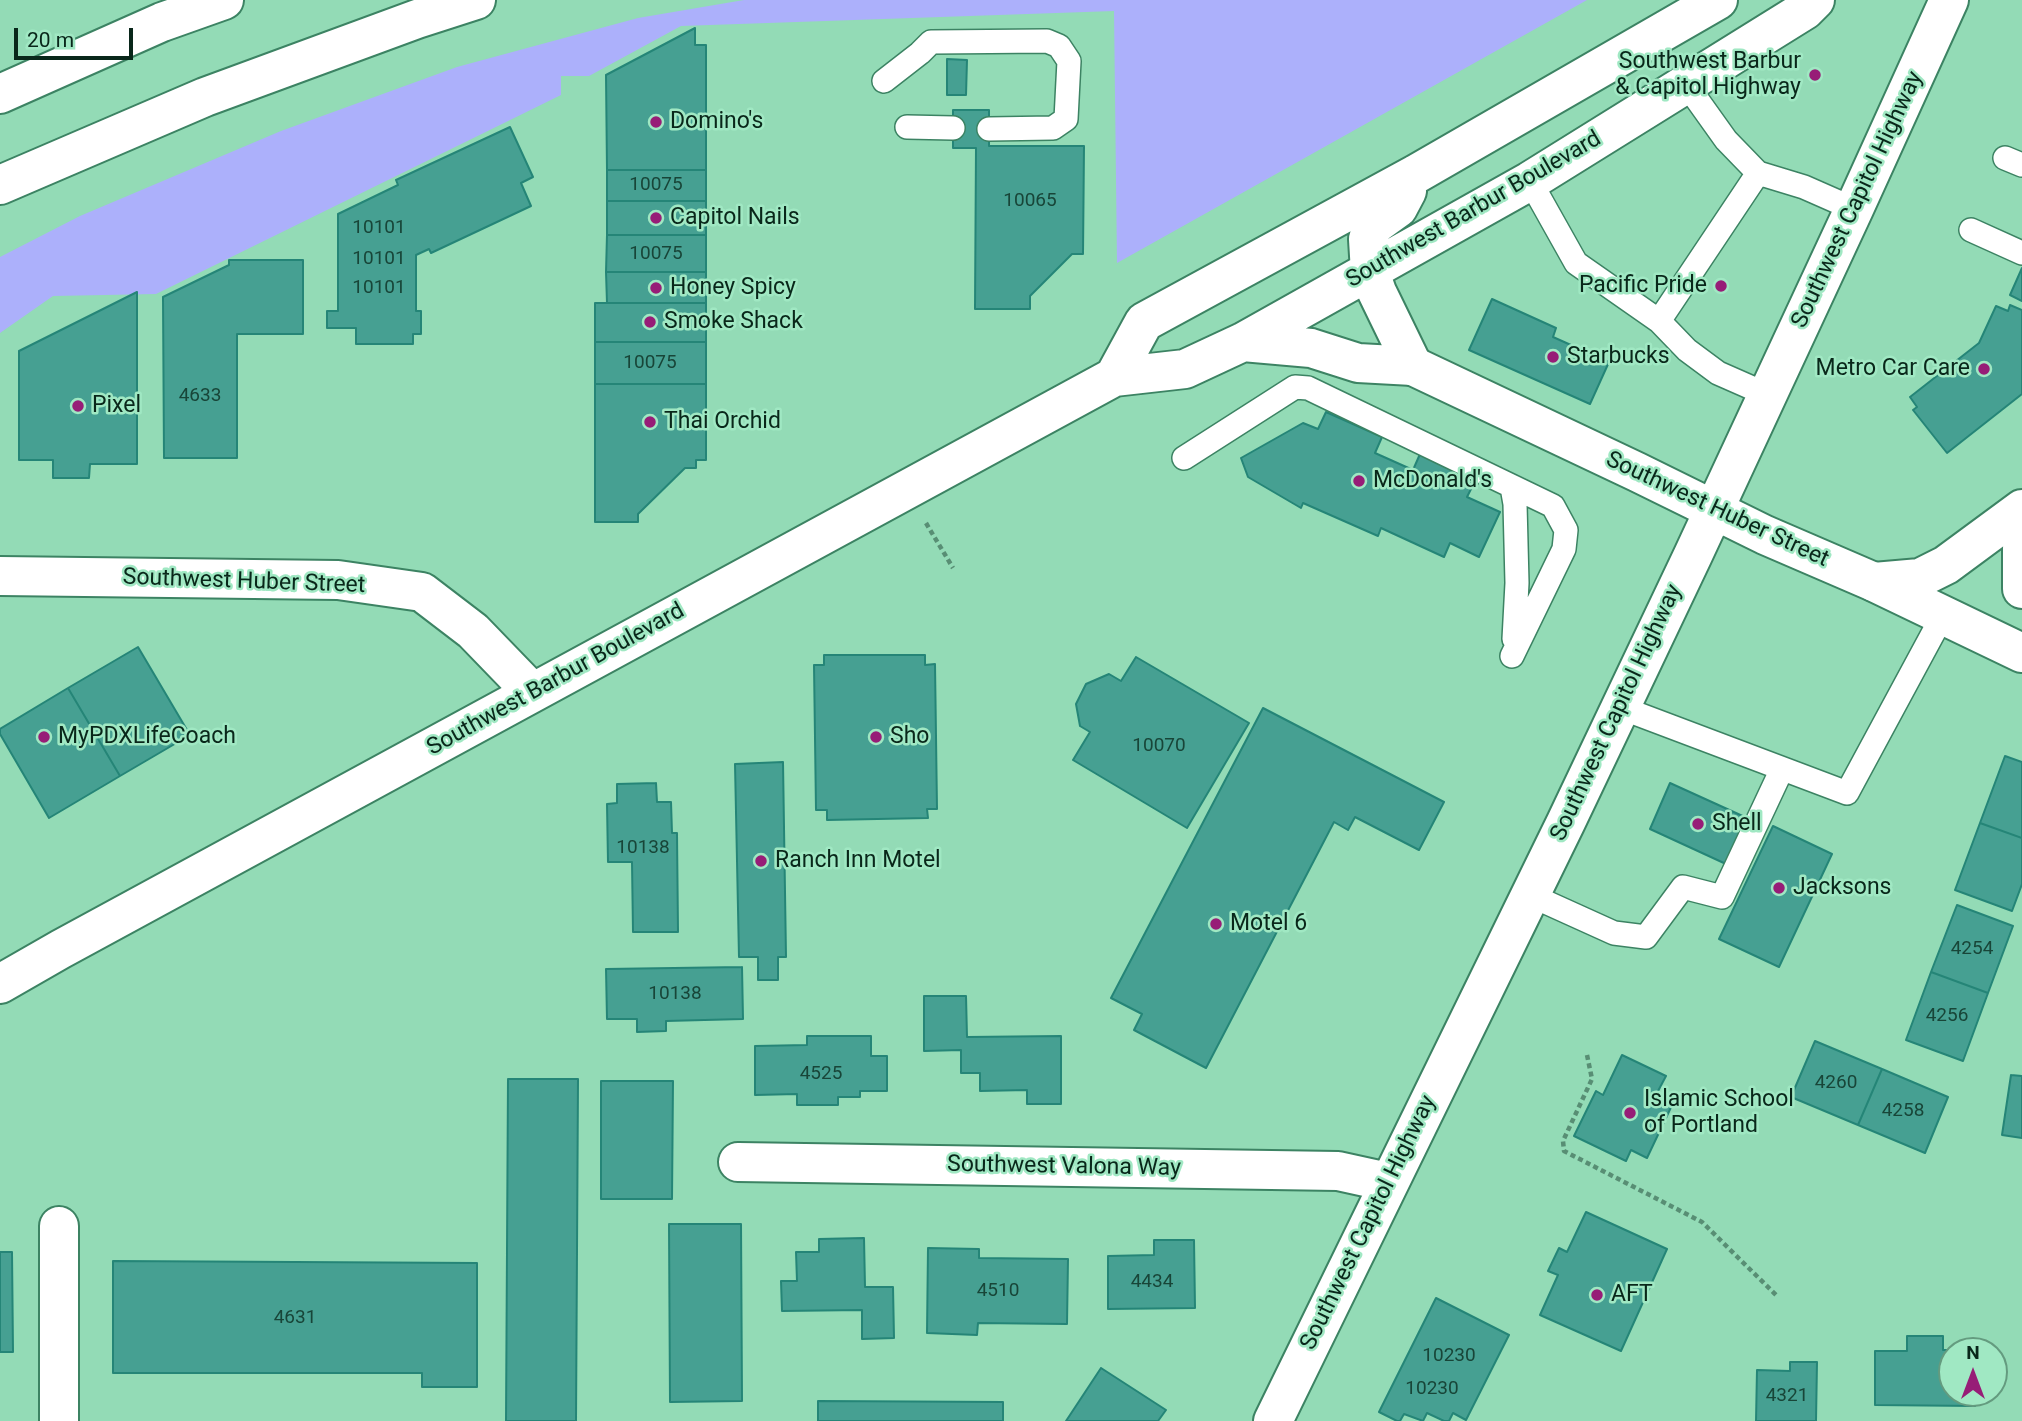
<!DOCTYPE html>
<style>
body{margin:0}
#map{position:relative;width:2022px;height:1421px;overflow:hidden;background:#93dbb6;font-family:Roboto,sans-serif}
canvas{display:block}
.north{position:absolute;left:1938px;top:1337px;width:70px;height:70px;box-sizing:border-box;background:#a0e8c3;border:2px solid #649b7f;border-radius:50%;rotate:0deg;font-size:19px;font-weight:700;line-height:28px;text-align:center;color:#09271a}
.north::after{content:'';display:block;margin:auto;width:24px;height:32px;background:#971d77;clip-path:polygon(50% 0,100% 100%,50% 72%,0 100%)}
.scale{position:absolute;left:14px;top:28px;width:119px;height:32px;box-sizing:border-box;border:4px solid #09271a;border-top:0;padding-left:9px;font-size:21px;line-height:24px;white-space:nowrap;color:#09271a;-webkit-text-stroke:5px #a0e8c3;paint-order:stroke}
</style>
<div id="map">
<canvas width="2022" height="1421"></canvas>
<div class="north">N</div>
<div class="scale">20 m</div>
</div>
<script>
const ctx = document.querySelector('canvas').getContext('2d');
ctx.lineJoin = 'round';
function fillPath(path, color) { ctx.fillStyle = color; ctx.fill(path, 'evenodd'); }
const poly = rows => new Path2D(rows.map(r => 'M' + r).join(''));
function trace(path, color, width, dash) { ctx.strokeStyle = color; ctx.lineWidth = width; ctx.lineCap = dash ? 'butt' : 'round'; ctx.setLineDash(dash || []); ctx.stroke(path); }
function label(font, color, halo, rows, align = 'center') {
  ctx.font = font + ' Roboto,sans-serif'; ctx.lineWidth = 5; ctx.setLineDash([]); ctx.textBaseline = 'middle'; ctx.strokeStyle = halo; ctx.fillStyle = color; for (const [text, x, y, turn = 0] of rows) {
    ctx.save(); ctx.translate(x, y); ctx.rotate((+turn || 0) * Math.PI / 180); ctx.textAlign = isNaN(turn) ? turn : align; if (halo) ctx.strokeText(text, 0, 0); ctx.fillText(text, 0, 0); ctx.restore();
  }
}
fillPath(poly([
 [744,0,1587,0,1117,263,1114,11,681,26,589,76,561,76,561,95,156,294,53,296,0,333,0,257,80,216,281,131,457,67,638,18]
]), '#acb0fb');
const building = poly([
 [695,28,695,45,706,45,706,170,607,170,606,75,695,28],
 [947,59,967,60,966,95,947,95,947,59],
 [953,110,989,110,989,146,1084,146,1083,254,1072,254,1030,296,1030,309,975,309,976,148,953,148,953,110],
 [510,127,533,177,521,183,531,206,431,253,429,249,416,255,416,311,421,311,421,334,413,334,413,344,356,344,356,328,327,328,327,311,338,311,338,214,398,185,396,180,510,127],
 [607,170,706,170,706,201,607,201,607,170],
 [607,201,706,201,706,235,607,235,607,201],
 [607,235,706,235,706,272,606,272,607,235],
 [229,260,303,260,303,334,237,334,237,458,164,458,163,297,229,265,229,260],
 [2022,268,2022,301,2010,295,2022,268],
 [606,272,706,272,706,303,607,303,606,272],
 [137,292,137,464,90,464,89,478,53,478,53,460,19,460,19,351,137,292],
 [1492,299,1556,328,1553,337,1609,362,1590,404,1469,350,1492,299],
 [595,303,706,303,706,342,595,342,595,303],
 [2010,305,2022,310,2022,394,1947,453,1913,410,1917,407,1910,397,1979,343,1996,306,2008,311,2010,305],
 [595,342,706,342,706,384,595,384,595,342],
 [595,384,706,384,706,460,696,460,696,468,685,468,638,514,638,522,595,522,595,384],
 [1326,412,1382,437,1375,453,1413,470,1420,454,1455,470,1452,475,1473,485,1467,497,1500,512,1479,557,1450,543,1444,557,1381,528,1378,536,1303,503,1301,508,1248,477,1241,458,1303,423,1318,429,1326,412],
 [138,647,190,735,120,776,68,688,138,647],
 [824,655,925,655,925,665,935,664,937,809,927,809,928,818,827,820,827,810,816,810,814,665,824,665,824,655],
 [1136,657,1249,723,1187,828,1073,760,1090,732,1080,726,1076,704,1086,684,1109,674,1121,681,1136,657],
 [68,688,120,776,49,818,0,734,0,729,68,688],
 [1263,708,1444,802,1419,850,1355,817,1348,830,1334,822,1206,1068,1134,1030,1142,1014,1111,998,1263,708],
 [2005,756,2022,762,2022,838,1980,823,2005,756],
 [783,762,786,957,778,957,778,980,758,980,758,957,739,957,735,764,783,762],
 [656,783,657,802,671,802,672,833,677,833,678,932,633,932,632,862,608,862,607,804,617,803,617,784,656,783],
 [1670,783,1747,818,1726,864,1650,829,1670,783],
 [1980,823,2022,838,2022,884,2012,911,1955,890,1980,823],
 [1773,826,1832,854,1779,967,1719,939,1773,826],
 [1957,905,2013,926,1988,993,1931,972,1957,905],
 [742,967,743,1019,666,1021,666,1031,637,1032,637,1019,607,1019,606,969,742,967],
 [1931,972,1988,993,1963,1061,1906,1040,1931,972],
 [924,996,966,996,967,1037,1061,1036,1061,1104,1027,1104,1027,1090,980,1091,980,1073,961,1073,961,1050,924,1051,924,996],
 [807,1036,871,1036,871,1056,887,1056,887,1091,860,1091,860,1097,838,1097,838,1105,797,1105,797,1094,755,1095,755,1046,807,1045,807,1036],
 [1815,1041,1882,1069,1858,1125,1791,1097,1815,1041],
 [1622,1055,1666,1076,1657,1093,1674,1101,1647,1158,1631,1150,1626,1161,1574,1136,1596,1091,1603,1095,1622,1055],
 [1882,1069,1948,1097,1925,1153,1858,1125,1882,1069],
 [2011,1075,2022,1076,2022,1138,2002,1135,2011,1075],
 [508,1079,578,1079,576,1421,506,1421,508,1079],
 [601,1081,673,1081,672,1199,601,1199,601,1081],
 [1586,1212,1667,1249,1621,1351,1540,1315,1558,1275,1548,1271,1559,1248,1567,1252,1586,1212],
 [669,1224,741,1224,742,1401,670,1402,669,1224],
 [864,1238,865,1287,893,1287,894,1338,862,1339,862,1310,782,1311,781,1281,797,1281,796,1252,819,1252,819,1239,864,1238],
 [1154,1240,1194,1240,1195,1308,1108,1309,1108,1256,1154,1255,1154,1240],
 [928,1248,979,1249,979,1258,1068,1259,1067,1324,978,1323,977,1335,927,1333,928,1248],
 [0,1252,12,1252,13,1352,0,1352,0,1252],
 [113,1261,477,1263,477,1387,422,1387,422,1373,113,1373,113,1261],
 [1436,1298,1509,1335,1466,1420,1453,1413,1449,1421,1444,1421,1427,1413,1423,1421,1404,1414,1400,1421,1397,1421,1379,1412,1436,1298],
 [1907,1336,1943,1336,1943,1350,1975,1350,1952,1351,1952,1393,1975,1393,1975,1406,1875,1405,1875,1351,1907,1351,1907,1336],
 [1790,1362,1817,1362,1816,1421,1756,1421,1757,1370,1790,1371,1790,1362],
 [1101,1368,1166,1410,1158,1421,1066,1421,1101,1368],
 [818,1401,1003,1402,1003,1421,818,1421,818,1401]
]);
fillPath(building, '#46a092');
trace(building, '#258577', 2);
const lane = poly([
 [884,81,920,53,931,42,1047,41,1059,46,1069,61,1066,119,1053,128,989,129],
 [1686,84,1726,140,1758,173,1804,187,1854,209],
 [907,127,953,128],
 [2005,158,2022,165],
 [1530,181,1576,263,1659,321,1687,350,1718,373,1768,395],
 [1971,230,2022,253],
 [1659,321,1758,173],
 [1184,458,1295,387,1308,388,1553,506,1566,530,1564,549,1512,656],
 [1512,487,1515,504,1517,583,1514,639],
 [1619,707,1847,793,1943,615],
 [1530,895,1614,933,1646,937,1683,887,1722,897,1782,769]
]);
const street = poly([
 [0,576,338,580,422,592,473,631,532,692],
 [738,1162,1338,1171,1388,1182],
 [59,1226,59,1421]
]);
const secondary = poly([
 [1413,366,1637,472,1765,535,1874,582,2022,653],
 [1273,1421,1566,822,1693,555,1854,209,1949,0]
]);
const primary = poly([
 [1407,191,1398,208,1373,226,1368,239,1370,272,1377,292,1413,366],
 [1243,342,1311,348,1358,363,1413,366],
 [1114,377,1144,322,1416,174,1718,0],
 [0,984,61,949,1114,377,1185,369,1243,342,1530,181,1805,10,1815,0]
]);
const highway = poly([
 [0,94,162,22,224,0],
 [0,185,205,97,417,19,476,0],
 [2022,548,2022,589],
 [1874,582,1920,578,1946,565,2022,509]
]);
trace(lane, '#3c8363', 26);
trace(street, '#3c8363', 42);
trace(secondary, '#3c8363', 42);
trace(primary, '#3c8363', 42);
trace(highway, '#3c8363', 42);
trace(poly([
 [926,523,953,568],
 [1587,1055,1592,1079,1563,1141,1564,1151,1702,1222,1776,1295]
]), '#588e74', 4.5, [5, 3.5]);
trace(lane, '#fff', 23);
trace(street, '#fff', 38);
trace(secondary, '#fff', 38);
trace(primary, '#fff', 38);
trace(highway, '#fff', 38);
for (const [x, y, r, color] of [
 [1815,75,7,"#971d77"],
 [656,122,7,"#971d77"],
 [656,218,7,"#971d77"],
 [1721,286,7,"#971d77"],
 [656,288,7,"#971d77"],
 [650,322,7,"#971d77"],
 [1553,357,7,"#971d77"],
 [1984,369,7,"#971d77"],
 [78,406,7,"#971d77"],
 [650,422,7,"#971d77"],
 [1359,481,7,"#971d77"],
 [44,737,7,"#971d77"],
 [876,737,7,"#971d77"],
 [1698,824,7,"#971d77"],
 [761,861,7,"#971d77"],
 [1779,888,7,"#971d77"],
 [1216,924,7,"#971d77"],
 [1630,1113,7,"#971d77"],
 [1597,1295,7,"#971d77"]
]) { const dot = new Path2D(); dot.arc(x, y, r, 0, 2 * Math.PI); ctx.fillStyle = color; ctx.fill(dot); trace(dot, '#a0e8c3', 2.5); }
label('19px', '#184538', null, [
 ["10075",656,185],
 ["10065",1030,201],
 ["10101",379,228],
 ["10075",656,254],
 ["10101",379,259],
 ["10101",379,288],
 ["10075",650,363],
 ["4633",200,396],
 ["10070",1159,746],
 ["10138",643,848],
 ["4254",1972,949],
 ["10138",675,994],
 ["4256",1947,1016],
 ["4525",821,1074],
 ["4260",1836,1083],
 ["4258",1903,1111],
 ["4434",1152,1282],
 ["4510",998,1291],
 ["4631",295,1318],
 ["10230",1449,1356],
 ["10230",1432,1389],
 ["4321",1787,1396]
]);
label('23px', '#09271a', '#a0e8c3', [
 ["Southwest Barbur",1801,62,"right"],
 ["& Capitol Highway",1801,88,"right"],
 ["Domino's",670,122],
 ["Capitol Nails",670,218],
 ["Pacific Pride",1707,286,"right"],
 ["Honey Spicy",670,288],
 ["Smoke Shack",664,322],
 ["Starbucks",1567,357],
 ["Metro Car Care",1970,369,"right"],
 ["Pixel",92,406],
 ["Thai Orchid",664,422],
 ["McDonald's",1373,481],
 ["MyPDXLifeCoach",58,737],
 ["Sho",890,737],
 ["Shell",1712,824],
 ["Ranch Inn Motel",775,861],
 ["Jacksons",1793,888],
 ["Motel 6",1230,924],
 ["Islamic School",1644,1100],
 ["of Portland",1644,1126],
 ["AFT",1611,1295]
], 'left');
label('23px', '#09271a', '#a0e8c3', [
 ["Southwest Capitol Highway",1858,200,-65],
 ["Southwest Barbur Boulevard",1474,210,-30],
 ["Southwest Huber Street",1717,510,25],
 ["Southwest Huber Street",244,582,2],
 ["Southwest Barbur Boulevard",556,680,-29],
 ["Southwest Capitol Highway",1617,713,-65],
 ["Southwest Valona Way",1064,1167,1],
 ["Southwest Capitol Highway",1369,1223,-64]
]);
</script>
